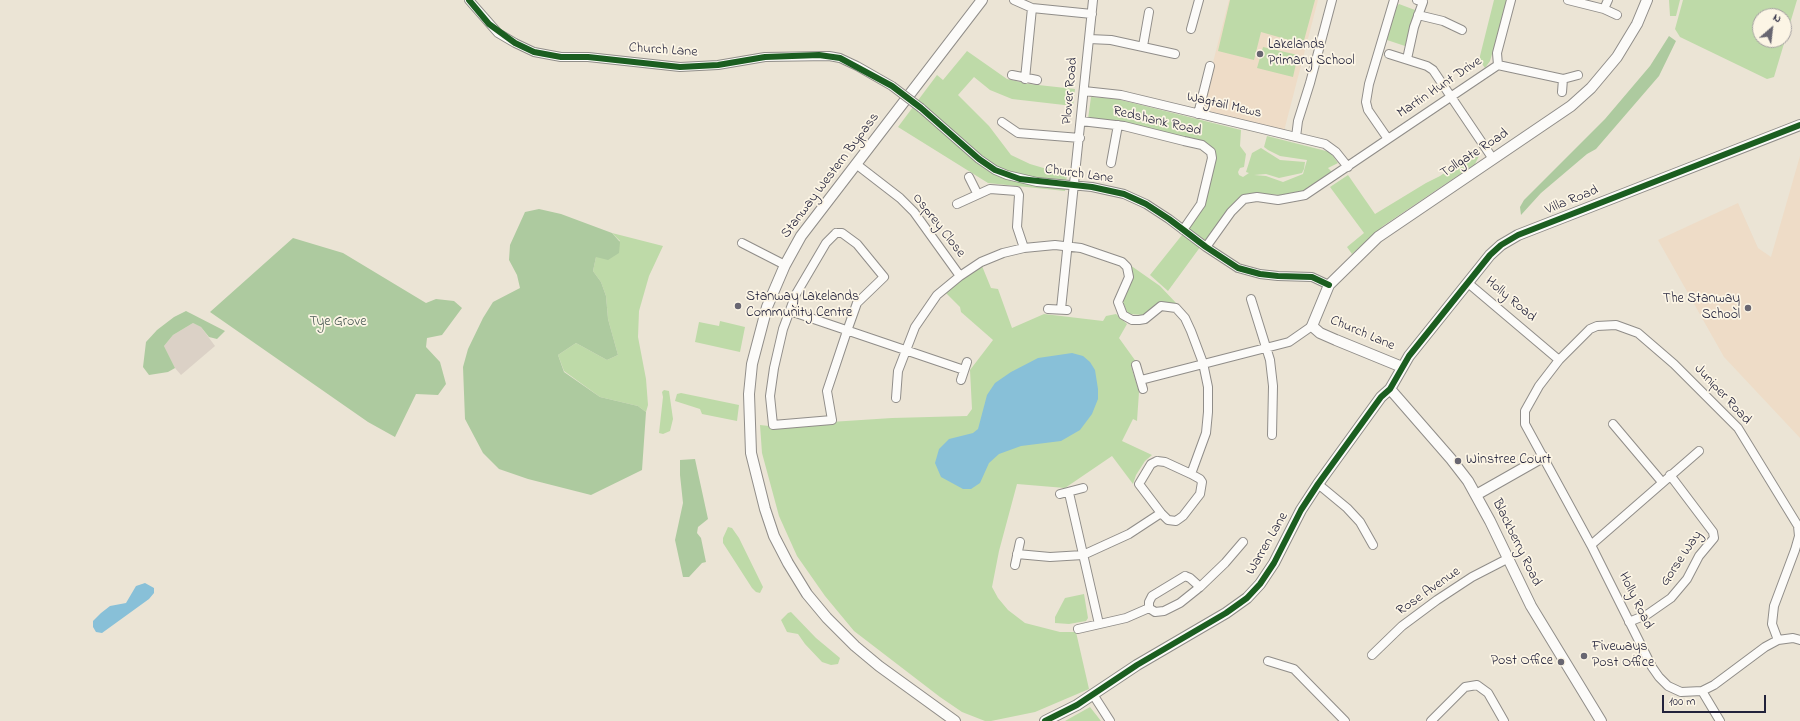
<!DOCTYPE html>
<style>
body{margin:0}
#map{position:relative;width:1800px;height:721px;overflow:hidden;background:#ebe4d5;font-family:"Indie Flower",sans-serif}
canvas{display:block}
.north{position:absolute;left:1752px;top:8px;width:40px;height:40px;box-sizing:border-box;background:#fcf5e5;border:1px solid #a5a1a1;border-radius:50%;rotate:28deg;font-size:11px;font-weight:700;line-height:16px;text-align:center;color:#22223b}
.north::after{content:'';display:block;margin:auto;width:14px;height:18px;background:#686671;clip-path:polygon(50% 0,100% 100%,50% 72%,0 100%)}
.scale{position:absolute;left:1662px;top:695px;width:104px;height:18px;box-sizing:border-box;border:2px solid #22223b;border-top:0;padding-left:5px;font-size:12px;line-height:14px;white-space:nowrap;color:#22223b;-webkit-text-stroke:3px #fcf5e5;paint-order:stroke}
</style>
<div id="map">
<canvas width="1800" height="721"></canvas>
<div class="north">N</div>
<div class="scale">100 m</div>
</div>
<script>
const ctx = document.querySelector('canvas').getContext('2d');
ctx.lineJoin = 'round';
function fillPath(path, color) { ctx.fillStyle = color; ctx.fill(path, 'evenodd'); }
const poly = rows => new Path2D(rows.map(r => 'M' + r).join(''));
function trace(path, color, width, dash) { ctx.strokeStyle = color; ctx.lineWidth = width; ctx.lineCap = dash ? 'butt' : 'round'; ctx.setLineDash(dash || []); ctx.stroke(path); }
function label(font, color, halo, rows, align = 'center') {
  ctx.font = font + ' "Indie Flower",sans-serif'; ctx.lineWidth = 3.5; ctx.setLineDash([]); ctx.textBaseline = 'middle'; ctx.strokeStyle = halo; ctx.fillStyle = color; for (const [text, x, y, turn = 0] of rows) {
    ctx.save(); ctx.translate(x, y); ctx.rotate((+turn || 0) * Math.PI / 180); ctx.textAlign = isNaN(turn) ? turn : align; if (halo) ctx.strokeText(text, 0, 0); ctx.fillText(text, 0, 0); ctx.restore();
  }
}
fillPath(poly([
 [1229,0,1318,0,1284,131,1201,109],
 [1800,156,1800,438,1724,357,1658,240,1738,203,1758,248,1771,257]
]), '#eedcc7');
fillPath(poly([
 [193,323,201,327,215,346,181,375,175,368,164,346,173,335]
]), '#dbd1c6');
fillPath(poly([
 [1230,0,1315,0,1303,44,1261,32,1254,60,1218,51],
 [1494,0,1507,0,1500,38,1497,37,1490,61,1485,68,1480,61,1480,56],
 [1669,0,1680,0,1676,16,1670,16],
 [1683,0,1797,0,1774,77,1767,79,1680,37,1675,29],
 [1760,16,1784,16,1784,40,1760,40],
 [1399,4,1415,10,1405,46,1387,40,1395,8],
 [1263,47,1298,55,1293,77,1257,68],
 [967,51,1007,79,1029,84,1075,89,1073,106,1012,99,990,90,974,77,958,95,989,126,1011,155,1030,164,1067,175,1065,191,988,183,898,127,937,75,943,80],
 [1091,97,1117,99,1241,130,1240,146,1246,154,1244,167,1240,168,1238,172,1239,175,1243,177,1249,173,1246,172,1252,153,1261,148,1280,160,1305,162,1304,169,1302,173,1279,178,1266,174,1254,175,1266,176,1283,182,1303,174,1307,160,1280,156,1268,150,1264,147,1267,136,1330,152,1338,163,1328,168,1332,172,1307,190,1298,193,1280,195,1254,193,1240,197,1212,239,1206,239,1168,291,1150,275,1202,210,1212,148,1207,144,1088,119],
 [1478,150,1479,156,1475,164,1383,226,1352,254,1347,247,1364,233,1330,187,1348,175,1375,214,1426,183,1440,176],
 [612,233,663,246,649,276,639,311,638,337,646,379,648,405,646,412,638,406,600,397,564,371,558,355,576,343,607,360,618,355,608,319,606,296,601,282,593,271,596,257,620,241],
 [1130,265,1160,286,1177,304,1164,303,1142,315,1130,314,1127,312,1123,302,1132,276],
 [982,266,991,288,998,289,1012,328,1044,314,1103,321,1106,316,1116,314,1127,324,1119,338,1137,363,1131,366,1139,392,1137,421,1133,419,1122,441,1152,455,1145,461,1136,475,1133,484,1112,456,1065,488,1017,484,999,551,992,587,998,598,1008,610,1025,623,1060,632,1076,632,1089,689,1035,712,991,721,985,721,962,712,940,697,854,631,825,596,797,556,779,516,762,453,760,425,769,426,892,418,967,416,972,409,970,370,993,340,961,312,960,307,946,293,962,279],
 [720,321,745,327,740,352,695,342,699,322,719,326],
 [664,390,669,391,673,419,670,431,663,434,659,433,663,397,662,392],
 [681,393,739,405,737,421,702,414,700,409,675,401,677,394],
 [728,527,732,528,739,538,763,587,760,593,756,592,752,588,723,543,723,538],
 [1084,594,1088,618,1086,621,1069,624,1055,623,1055,617,1065,598],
 [791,612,816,638,840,658,838,664,831,665,822,662,805,644,798,634,787,632,781,620,788,613],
 [1090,707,1101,721,1065,721]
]), '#bedaa8');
fillPath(poly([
 [1669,36,1676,41,1659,76,1596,149,1587,154,1541,193,1521,215,1520,207,1524,200,1605,119,1650,66],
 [539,209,561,214,612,233,620,242,619,253,608,260,596,257,593,271,601,282,606,296,608,319,618,355,607,360,576,343,558,355,564,372,600,397,638,406,646,412,642,470,591,495,528,479,499,469,483,453,465,419,463,367,468,349,483,318,493,302,520,288,517,275,509,260,510,245,525,212],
 [293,238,343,253,426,303,436,299,454,301,462,308,442,335,427,338,426,347,440,362,446,384,438,395,416,394,395,437,368,422,210,312],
 [186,311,225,331,217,339,209,337,201,327,193,323,173,335,164,346,175,368,168,372,149,375,143,367,146,342,157,330,174,317],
 [695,459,708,519,698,527,697,533,701,538,706,562,702,563,689,577,683,577,675,540,683,503,680,475,680,460]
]), '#adca9f');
fillPath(poly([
 [1072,353,1083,356,1090,362,1095,370,1098,389,1098,399,1092,414,1080,430,1061,441,1021,446,999,454,989,463,980,483,971,489,963,489,941,477,935,463,939,449,949,439,973,433,978,429,987,395,995,383,1011,372,1038,358],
 [145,583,154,588,154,593,149,599,102,633,96,632,93,627,93,621,101,613,110,606,126,603,136,586]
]), '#88c0d8');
const minor = poly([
 [469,0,498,33,515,43,534,52,561,57,588,57,680,67,718,65,765,57,829,56,840,58,857,66,892,86],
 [1014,0,1032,8,1092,14],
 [1394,0,1369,84,1366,102,1368,110,1388,139,1498,65,1563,79,1578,75],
 [1568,0,1604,9,1617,15],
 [1604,9,1608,0],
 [1418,15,1443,21,1462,30],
 [1191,29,1199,0],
 [1089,39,1111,40,1175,54],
 [1143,46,1149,12],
 [1389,54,1427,66,1433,70,1493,159],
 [1407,59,1414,27,1423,2,1417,0],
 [1498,65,1497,53,1511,0],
 [1012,75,1037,80],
 [1025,79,1032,8],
 [1084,91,1121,95,1325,144,1336,152,1348,167],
 [1562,92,1563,79],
 [921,108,979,159,995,170,1007,175,1037,182,1092,187,1124,194,1146,204,1169,219,1206,247,1238,268,1260,274,1278,276,1312,277,1329,285],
 [1198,114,1210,66],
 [1081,121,1124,126,1184,141,1202,145,1211,152,1212,158,1201,204,1183,230],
 [1002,122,1018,133,1080,138],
 [1296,137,1298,121,1310,83,1332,0],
 [1111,163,1118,125],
 [856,164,900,198,914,212,960,276],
 [969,177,977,193],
 [957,204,990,189,1017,191,1019,195,1017,227,1024,248],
 [836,233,842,233,857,244,884,277,857,303,847,331,827,391,832,420,773,425,770,396,774,368,783,329,796,294,826,243,836,233],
 [742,243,785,265],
 [1206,247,1231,212,1244,199,1257,197,1278,200,1305,195,1388,139],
 [1468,283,1559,360,1539,386,1525,411,1525,424,1591,545,1652,667,1659,677,1668,686,1681,692,1702,691,1714,685,1765,647,1778,640,1793,638,1800,640],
 [1251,299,1270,360,1273,386,1272,435],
 [1048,309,1067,310],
 [1061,309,1093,0],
 [790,311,964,370],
 [1559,360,1590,329,1597,326,1616,325,1638,333,1674,364,1738,428,1798,526,1799,536,1795,550,1774,606,1772,624,1778,640],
 [1136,365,1143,389],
 [961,380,967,362],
 [1141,380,1289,342,1312,326],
 [896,398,898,371,915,327,937,295,960,276,981,262,1003,253,1024,248,1055,245,1081,248,1122,262,1127,267,1129,277,1118,302,1123,315,1132,320,1139,320,1145,319,1161,306,1176,308,1185,318,1191,331,1203,363,1208,387,1208,412,1206,433,1191,474],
 [1613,424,1662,482],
 [1157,461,1165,462,1191,474,1200,479,1202,482,1200,494,1183,516,1176,521,1168,520,1161,513,1139,484,1151,464,1157,461],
 [1318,484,1347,508,1360,522,1373,545],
 [1069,493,1099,624],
 [1060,494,1083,488],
 [1591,545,1699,451],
 [1017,554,1050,557,1083,555,1129,534,1161,513],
 [1015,565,1020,542],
 [1185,576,1190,578,1200,587,1180,603,1164,611,1155,612,1149,608,1149,602,1152,596,1185,576],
 [1200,587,1225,563,1243,542],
 [1629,622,1648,614,1671,598,1687,579,1699,556,1714,538,1713,532,1670,475],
 [1078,629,1126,618,1149,608],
 [1372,655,1402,626,1437,600,1472,577,1507,559],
 [1268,661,1294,669,1345,721],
 [1702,691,1720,721],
 [1094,696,1110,721],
 [1431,721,1465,687,1477,685,1488,693,1504,721]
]);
const tertiary = poly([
 [1402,367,1336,340,1320,333,1312,326,1329,285,1378,237,1571,106,1591,88,1617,57,1637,24,1647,0],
 [1390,389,1451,459,1468,481,1490,521,1531,606,1601,721],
 [1476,495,1543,457],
 [955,721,879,666,855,646,827,618,807,594,788,563,774,536,765,509,751,453,749,394,752,364,767,307,785,265,801,236,982,0],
 [1045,721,1077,705,1137,665,1226,613,1247,598,1260,584,1274,563,1301,510,1318,484,1381,397,1390,389,1409,356,1490,255,1501,245,1518,235,1590,207,1800,125]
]);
trace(minor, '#908d89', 10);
trace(tertiary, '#908d89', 12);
trace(minor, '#fcfbf9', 8);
trace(tertiary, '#fcfbf9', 10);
const minorBridge = poly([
 [892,86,921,108]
]);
trace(minorBridge, '#908d89', 10, []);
trace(minorBridge, '#fcfbf9', 8);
trace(poly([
 [469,0,489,24,515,43,534,52,561,57,588,57,680,67,718,65,765,57,819,55,840,58,892,86,921,108,979,159,995,170,1020,179,1092,187,1124,194,1146,204,1169,219,1206,247,1238,268,1260,274,1278,276,1312,277,1329,285],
 [1045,721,1077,705,1137,665,1226,613,1247,598,1260,584,1274,563,1301,510,1318,484,1381,397,1390,389,1409,356,1490,255,1501,245,1518,235,1590,207,1800,125]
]), '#1b5e20', 6);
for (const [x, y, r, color] of [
 [1260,54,4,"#686671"],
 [738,306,4,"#686671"],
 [1748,308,4,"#686671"],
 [1458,461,4,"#686671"],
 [1584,656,4,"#686671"],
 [1561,662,4,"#686671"]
]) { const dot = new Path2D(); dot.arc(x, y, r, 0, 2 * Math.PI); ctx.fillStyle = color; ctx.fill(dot); trace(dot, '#fcf5e5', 1.5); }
label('14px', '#22223b', '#fcf5e5', [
 ["Lakelands",1268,46],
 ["Primary School",1268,62],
 ["Stanway Lakelands",746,298],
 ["Community Centre",746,314],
 ["The Stanway",1740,300,"right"],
 ["School",1740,316,"right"],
 ["Winstree Court",1466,461],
 ["Fiveways",1592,648],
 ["Post Office",1592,664],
 ["Post Office",1553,662,"right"]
], 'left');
label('14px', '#22223b', '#fcf5e5', [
 ["Church Lane",663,51,4],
 ["Martin Hunt Drive",1440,88,-34],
 ["Plover Road",1071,91,-85],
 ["Wagtail Mews",1224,106,13],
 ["Redshank Road",1157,122,13],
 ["Tollgate Road",1475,154,-33],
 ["Church Lane",1079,175,8],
 ["Stanway Western Bypass",831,176,-53],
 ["Villa Road",1572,201,-22],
 ["Osprey Close",938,226,52],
 ["Holly Road",1510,300,40],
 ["Church Lane",1362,334,23],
 ["Juniper Road",1722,395,47],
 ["Blackberry Road",1516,543,64],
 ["Warren Lane",1268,544,-60],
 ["Gorse Way",1682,559,-56],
 ["Rose Avenue",1429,592,-35],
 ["Holly Road",1635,601,64]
]);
label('14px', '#465751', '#fcf5e5', [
 ["Tye Grove",338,323]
]);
</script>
